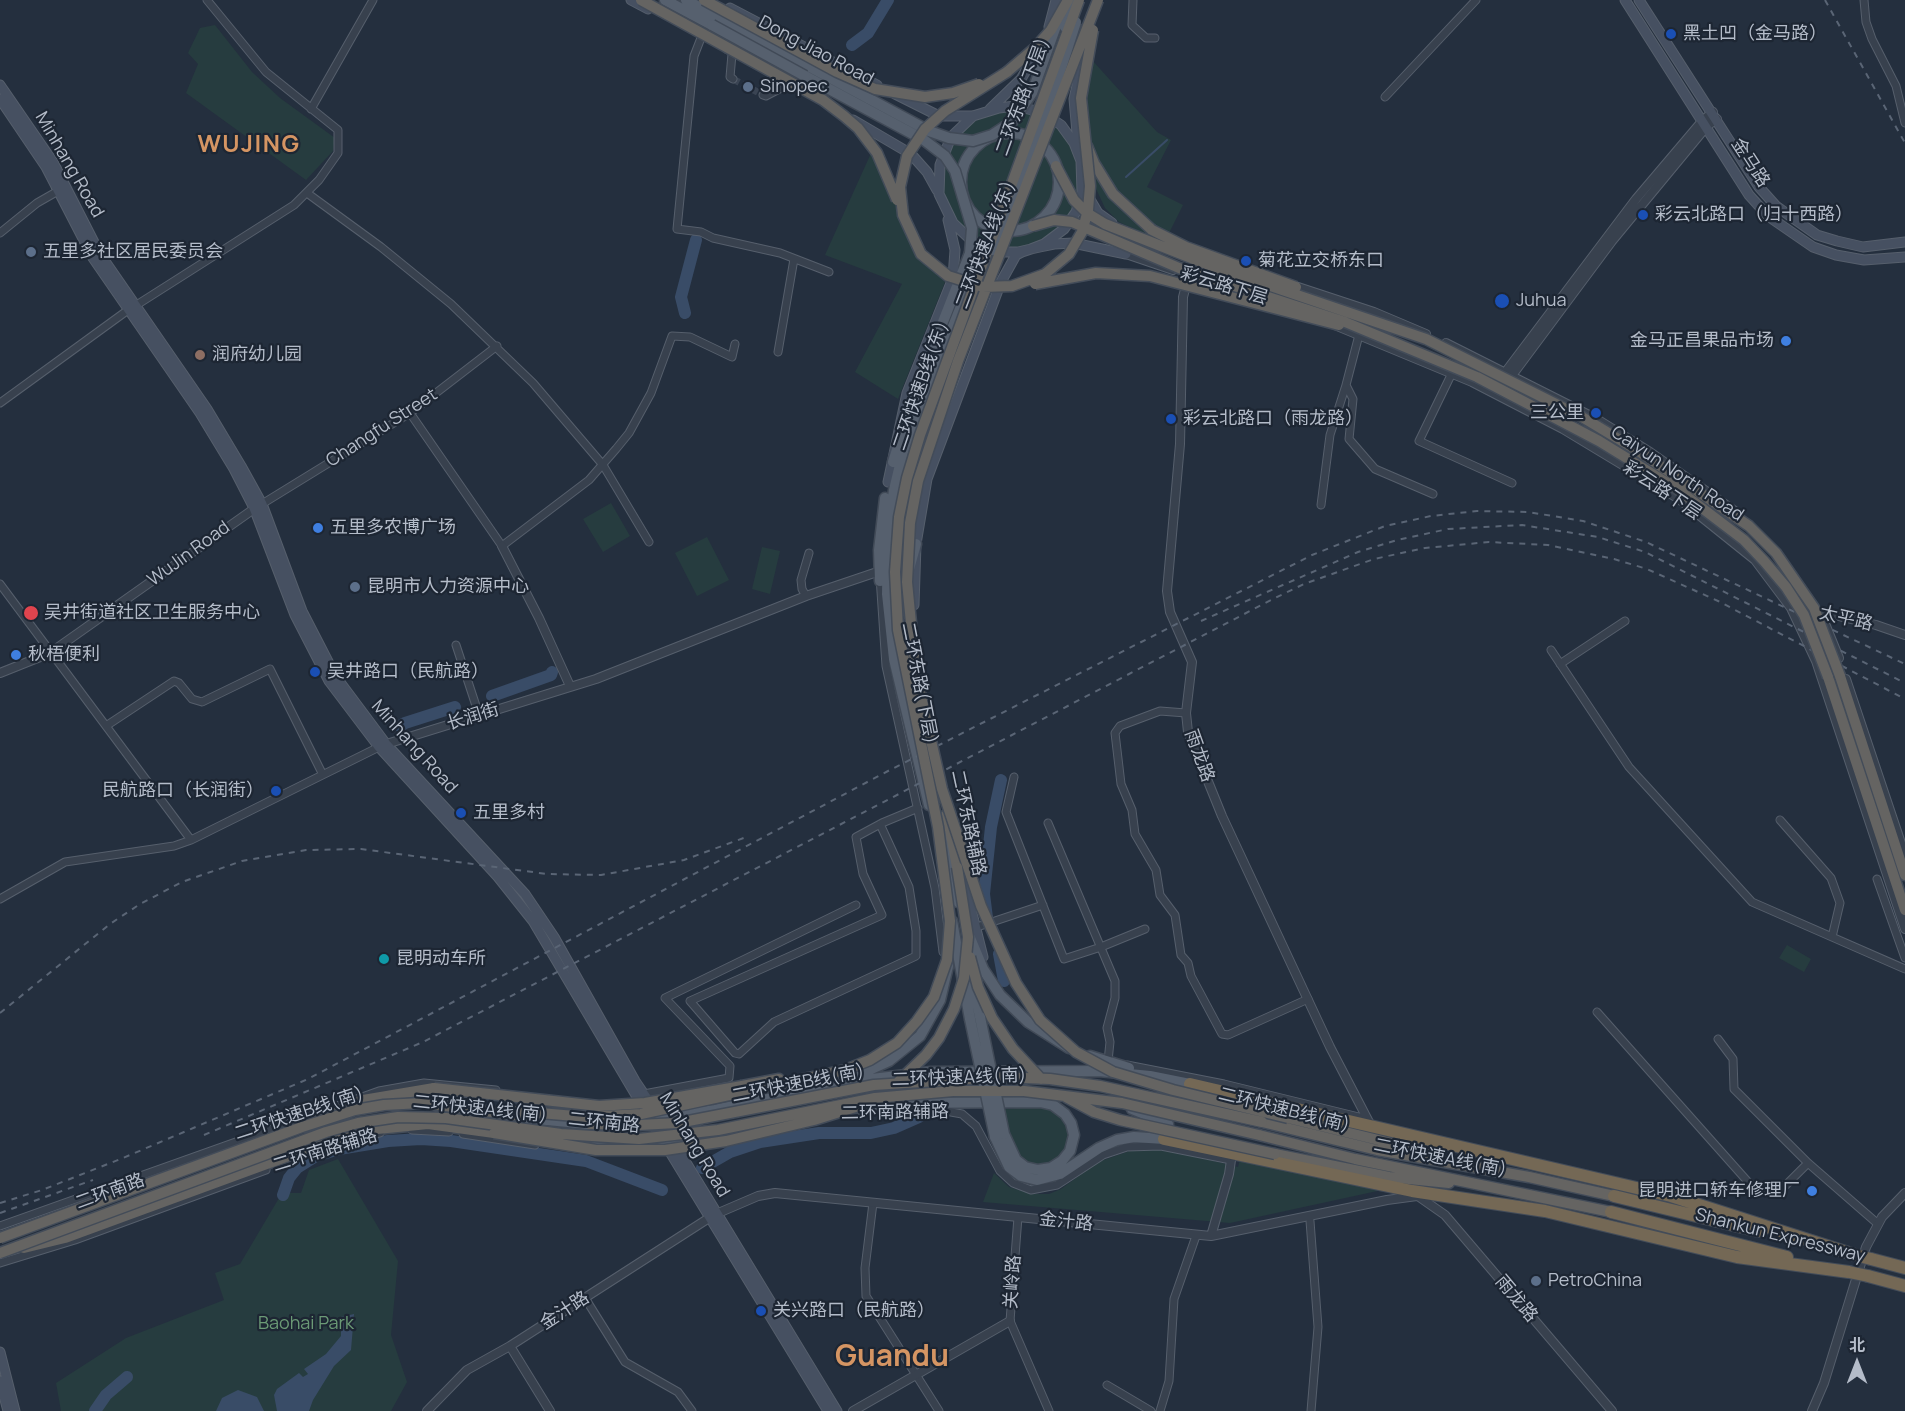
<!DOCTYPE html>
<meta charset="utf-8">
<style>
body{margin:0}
#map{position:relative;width:1905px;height:1411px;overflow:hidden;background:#242f3e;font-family:Manrope,"Noto Sans SC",sans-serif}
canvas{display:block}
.north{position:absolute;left:1827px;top:1333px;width:60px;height:60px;-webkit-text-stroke:4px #1d2633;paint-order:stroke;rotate:0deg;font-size:16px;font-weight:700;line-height:24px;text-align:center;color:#b4bcc9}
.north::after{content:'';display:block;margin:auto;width:21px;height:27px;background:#b4bcc9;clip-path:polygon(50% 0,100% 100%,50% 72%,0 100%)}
</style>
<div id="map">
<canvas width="1905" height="1411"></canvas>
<div class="north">北</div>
</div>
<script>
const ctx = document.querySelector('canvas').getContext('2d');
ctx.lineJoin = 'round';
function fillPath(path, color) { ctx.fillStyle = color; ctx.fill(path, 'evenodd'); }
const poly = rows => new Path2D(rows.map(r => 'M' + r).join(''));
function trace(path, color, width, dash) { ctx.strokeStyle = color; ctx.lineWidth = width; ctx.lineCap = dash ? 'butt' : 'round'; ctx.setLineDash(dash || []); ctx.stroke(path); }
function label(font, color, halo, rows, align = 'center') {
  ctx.font = font + ' Manrope,"Noto Sans SC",sans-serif'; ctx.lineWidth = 4.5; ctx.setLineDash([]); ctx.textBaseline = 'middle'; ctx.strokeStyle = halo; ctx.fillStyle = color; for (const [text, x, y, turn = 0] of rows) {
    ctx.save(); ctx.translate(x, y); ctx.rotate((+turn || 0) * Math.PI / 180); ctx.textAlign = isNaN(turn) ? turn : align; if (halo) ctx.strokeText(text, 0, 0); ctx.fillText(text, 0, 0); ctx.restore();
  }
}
fillPath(poly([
 [215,25,252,72,280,98,335,138,333,151,306,180,186,93,198,64,188,53,200,28],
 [1092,60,1157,132,1171,140,1147,187,1183,205,1164,243,1119,222,1105,208,1091,178,1078,129],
 '943 179a68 68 0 1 1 136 0a68 68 0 1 1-136 0Z',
 [872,151,917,250,945,282,898,399,855,372,902,284,825,255],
 [611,503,630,536,603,552,583,519],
 [707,537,729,580,697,596,675,553],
 [762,547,780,551,770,594,752,589],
 [1787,945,1811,959,1804,972,1779,958],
 [1037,1106,1054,1110,1064,1119,1069,1132,1069,1142,1062,1155,1046,1165,1030,1165,1019,1158,1007,1131,1005,1109],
 [1141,1147,1166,1149,1238,1167,1240,1159,1382,1190,1230,1223,983,1202,994,1173,1009,1187,1031,1194,1049,1194,1061,1189,1098,1162],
 [338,1159,398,1261,391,1335,407,1382,391,1411,61,1411,56,1383,126,1338,224,1300,215,1273,240,1264,282,1193,301,1193,309,1170]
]), '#263c3f');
fillPath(poly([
 [354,1314,351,1350,334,1366,313,1400,309,1411,277,1411,274,1395,277,1389,299,1373,303,1377,308,1374,304,1369,326,1354,341,1336,341,1317],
 [238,1390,257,1397,264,1411,216,1411,222,1398]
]), '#394c67');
trace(poly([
 [1126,177,1167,140]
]), '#394c67', 2);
trace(poly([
 [852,45,868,33,888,0],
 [685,313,681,297,696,240],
 [492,696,551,675,552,672],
 [400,726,405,723,455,707],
 [987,918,984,894,987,865,991,827,1001,780],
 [999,954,1004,981],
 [702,1168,730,1152,760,1142,819,1133,871,1133,894,1128,919,1117],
 [283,1195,289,1178,297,1168,316,1156,339,1149,388,1141,421,1139,451,1141,586,1161,662,1190],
 [95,1411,106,1395,127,1377]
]), '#394c67', 12);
trace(poly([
 [733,79,763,95]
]), '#3a4453', 7, [7, 3.5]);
const minor = poly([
 [1133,0,1132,25,1146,38,1155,38],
 [1864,0,1866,22,1872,39,1896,86,1905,123],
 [701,38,694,56,677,229,701,232,713,238,780,253,829,272],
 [732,54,730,77,733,79],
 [763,95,766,96,789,84],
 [1385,97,1476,0],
 [311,109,373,0],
 [307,193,381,247,451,304,533,383,603,465,649,542],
 [0,233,37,203,58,191],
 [135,306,294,205,319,180,338,153,338,130,266,72,207,0],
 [1359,335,1346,385,1353,399,1349,439,1375,469,1433,494],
 [778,352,794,259],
 [1452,373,1419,441,1512,483],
 [0,403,128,310],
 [410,413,502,546,589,480,616,449,629,433,651,393,672,336,690,337,732,357,735,344],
 [262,504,410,413,497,346],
 [1321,505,1330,435,1346,385],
 [880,577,886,666,935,888,943,952],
 [0,584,191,840],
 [806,596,802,589,801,580,809,553],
 [456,645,479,715],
 [1551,650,1629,767,1752,902,1905,969],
 [1560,664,1625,621],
 [1186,713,1160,711,1120,726,1115,733,1121,784,1132,810,1135,834,1156,870,1160,895,1175,915,1181,955,1188,963,1191,976,1222,1034,1228,1035,1308,999],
 [106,726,174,681,179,683,192,699,202,702,270,669,322,773],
 [1014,777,1006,812,1064,959,1101,947,1145,929],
 [1780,820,1831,878,1840,903,1832,937],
 [1048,823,1115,981,1115,998,1107,1028,1110,1042,1108,1061],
 [880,824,909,887,916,931,916,956,774,1022,739,1054,735,1053,690,1001,882,915,863,874,856,837,882,823,918,808],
 [1877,879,1905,958],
 [0,899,65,862,174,846,191,840,379,747],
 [974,928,1043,905],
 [1597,1012,1749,1183,1763,1190,1786,1185,1808,1163],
 [1718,1039,1733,1059,1734,1089,1808,1163,1878,1224],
 [1127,1065,1224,1084,1367,1119],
 [644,1094,729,1078,730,1066,665,998,856,905],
 [556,1105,580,1113],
 [861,1111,940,1110,962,1114,976,1126,1000,1171,1013,1183,1031,1190,1057,1185,1103,1155,1127,1147,1161,1146,1231,1160,1231,1158],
 [412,1130,449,1132],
 [463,1134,535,1145],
 [319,1150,380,1133],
 [873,1203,865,1268,866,1296,939,1411],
 [1018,1217,1010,1321,1049,1411],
 [1310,1221,1318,1327,1311,1411],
 [0,1226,379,1091,424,1083,496,1090],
 [0,1263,75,1240,266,1170],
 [585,1298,625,1362,678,1392,692,1411],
 [1107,1385,1151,1411],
 [1160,1411,1169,1381,1174,1299,1196,1236]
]);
const tertiary = poly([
 [1126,254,1173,270],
 [1191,267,1183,297,1180,444,1167,591,1170,612,1192,662,1186,713,1188,732,1222,816,1330,1047,1369,1122],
 [1292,285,1374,312,1426,334],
 [1332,324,1472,382,1563,429,1679,499,1755,560,1791,608,1816,661,1905,929],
 [1446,343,1595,418,1650,452,1735,511],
 [1504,374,1636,199,1703,120,1713,112],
 [1510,378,1612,241,1707,126,1717,119],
 [502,546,539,618,570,686],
 [1797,606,1876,625,1905,635],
 [1826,626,1839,658],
 [0,673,50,653,258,506],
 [1846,679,1905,855],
 [380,746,596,679,806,596,883,570],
 [1415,1194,1445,1215,1612,1411],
 [716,1214,758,1196,775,1193,1211,1236,1387,1200,1417,1196],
 [1211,1236,1229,1174,1231,1160],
 [510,1346,550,1411],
 [427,1411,467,1370,510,1346,709,1218],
 [853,1411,1010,1321],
 [1812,1411,1824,1383,1866,1247,1882,1217,1905,1193]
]);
const secondary = poly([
 [631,0,648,9],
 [1625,0,1749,195,1768,216,1813,247,1836,255,1864,260,1905,257],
 [1639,0,1759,187,1776,206,1817,235,1837,241,1863,247,1905,242],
 [730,8,877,85],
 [1049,27,1056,0],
 [0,85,53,162,100,254,207,409,241,466,262,504,302,611,336,677,386,744,525,894,554,937,635,1081,652,1106],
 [895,94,939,116,972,116],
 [0,99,46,167,93,258,200,413,234,469,254,508,295,615,329,681,379,747,498,877,533,921,643,1107],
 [990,109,1021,79,1044,40],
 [853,120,911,154,927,172,937,190],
 [1078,144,1074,99,1087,40],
 [1088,196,1098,213,1112,223],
 [888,482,907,393,953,278,955,250,948,220],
 [914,605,916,544,927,479,1001,282,1016,255,1022,252,1031,249,1044,244,1064,229,1076,212,1082,192,1081,161,1074,143,1061,125,1041,112,1015,106,999,108,973,116,951,137,940,165,939,194,953,223,970,239,992,250,1004,252,1018,252,1031,249,1040,247,1054,244,1073,243,1126,254],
 [963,877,983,957],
 [659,1118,837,1411],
 [665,1144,828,1411],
 [0,1352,15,1411],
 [0,1381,8,1411]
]);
const primary = poly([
 [665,0,712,25,728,48],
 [686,0,929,131],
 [797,80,805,76,924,140],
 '961 182a49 49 0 1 1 98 0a49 49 0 1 1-98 0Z',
 [893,462,917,388,970,253],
 [880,581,879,550,885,498],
 [899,605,916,544],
 [929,805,894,659,887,594,888,533,894,490,903,452,973,276],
 [941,817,958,902],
 [952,921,970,1019],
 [968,933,983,969,1000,995,1028,1022,1069,1048],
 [973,982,980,1017],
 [1090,1056,1129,1068],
 [856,1076,889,1061,920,1036,940,1000,948,966],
 [853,1108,890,1103,1040,1102,1053,1105,1065,1114,1071,1123,1074,1135,1070,1151,1062,1161,1051,1168,1038,1170,1025,1167,1016,1160,1004,1134],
 [1132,1109,1168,1124],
 [516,1117,599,1125],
 [633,1121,715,1110,855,1081,931,1072,1099,1071,1150,1076,1190,1084],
 [995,1137,1009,1167,1021,1176,1037,1180,1060,1174,1099,1148,1117,1140,1134,1137,1164,1139],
 [575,1139,618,1144,657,1144,756,1129]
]);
const trunk = poly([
 [1007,72,1035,48],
 [1087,146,1094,163,1113,194,1152,230],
 [1840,676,1905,875],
 [1828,677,1905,910],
 [947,814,957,867],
 [742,1086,779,1079],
 [319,1118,363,1100,434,1088],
 [1288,1118,1436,1154],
 [1262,1122,1377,1150,1529,1177,1614,1196],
 [1259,1135,1355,1159,1611,1212],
 [1275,1154,1389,1177,1449,1183],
 [24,1248,65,1238,332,1140,367,1130,428,1124,494,1133]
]);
const motorway = poly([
 [1190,1084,1671,1196,1855,1255],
 [1164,1139,1412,1191,1545,1211,1737,1257,1849,1272],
 [1614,1196,1758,1231],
 [1611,1212,1787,1257],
 [1871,1259,1905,1268],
 [1868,1276,1905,1286]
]);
trace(minor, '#565f6c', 9);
trace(tertiary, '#565f6c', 10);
trace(secondary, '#565f6c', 11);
trace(primary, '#414a57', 13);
trace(trunk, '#434c59', 13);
trace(motorway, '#434c59', 14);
trace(minor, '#38414e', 7);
trace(tertiary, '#38414e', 8);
trace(secondary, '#465061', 9);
trace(primary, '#56606e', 10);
trace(trunk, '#656462', 10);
trace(motorway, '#746855', 12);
trace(poly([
 [1825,0,1905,143],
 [1201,621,1358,552,1397,540,1448,529,1522,525,1598,537,1645,552,1905,683],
 [0,1013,110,924,140,904,182,882,242,861,306,850,361,849,547,874,601,875,684,860,749,836],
 [204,1135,423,1042,1273,599,1304,584,1374,559,1425,548,1489,542,1548,545,1614,559,1647,569,1718,601,1905,699],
 [0,1203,42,1190,123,1158,308,1079,888,771,1312,555,1385,526,1431,516,1477,511,1528,512,1583,521,1646,542,1905,664],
 [0,1213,93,1180]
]), '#5a6575', 2, [6, 6]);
const primaryBridge = poly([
 [712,25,805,76],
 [1065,27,1072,0],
 [929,131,949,138,973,141,992,135,1012,122,1032,93,1057,23],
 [924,140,945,156,955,171,972,228,970,253],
 [993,250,1053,93,1076,22],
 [980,1017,1004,1134],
 [970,1019,995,1137]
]);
const trunkBridge = poly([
 [641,0,823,100,844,116,858,128,877,153,897,200],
 [704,0,837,72,875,89,925,97,953,93,979,84],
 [1098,0,958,361,918,481,910,523,907,582,916,674,942,789,981,906,1016,983,1040,1020,1076,1052,1113,1072,1173,1090,1288,1118],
 [1035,48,1051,30,1068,0],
 [1007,72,945,111,925,129,907,156,900,187,903,215,921,254,948,276,983,287,1012,286,1045,274,1069,254,1082,232,1088,210,1090,186,1081,98,1093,30],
 [1056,166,1074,200,1087,213,1105,224,1209,265,1426,339,1582,417,1640,452,1749,526,1776,553,1814,608,1840,676],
 [1033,226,1054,220,1072,222,1179,268,1345,322,1477,377,1599,441,1677,489,1744,540,1764,561,1786,587,1804,615,1828,677],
 [1152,230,1186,247,1296,287],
 [1035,284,1096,273,1150,276,1339,325],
 [970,957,978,987,992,1018,1013,1049,1041,1079],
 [898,1082,926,1055,939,1038,954,1009,964,978,968,937,957,867],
 [434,1088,599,1106,645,1103,742,1086],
 [1066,1097,1094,1112,1120,1120,1275,1154],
 [516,1111,587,1117,641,1114,845,1070,870,1060,897,1043,917,1021,934,997,947,960,950,921,938,827,898,630,895,572,899,517,907,478,920,435,1079,0],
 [590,1124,639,1125,678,1123,874,1085,999,1077,1050,1079,1100,1086,1262,1122],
 [494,1133,596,1150,665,1150,726,1141,814,1120,862,1105],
 [0,1238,302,1127,355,1110,384,1105,422,1103,524,1116],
 [0,1253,326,1132,358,1123,398,1117,446,1118,561,1134,639,1139,718,1130,875,1098,953,1091,1024,1091,1122,1103,1259,1135]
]);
const motorwayBridge = poly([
 [1855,1255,1871,1259],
 [1849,1272,1868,1276]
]);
trace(primaryBridge, '#414a57', 13, []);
trace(trunkBridge, '#434c59', 13, []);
trace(motorwayBridge, '#434c59', 14, []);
trace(primaryBridge, '#56606e', 10);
trace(trunkBridge, '#656462', 10);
trace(motorwayBridge, '#746855', 12);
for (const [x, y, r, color] of [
 [1671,34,6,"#1a4fb4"],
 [748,87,6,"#5c6f8a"],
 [1643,215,6,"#1a4fb4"],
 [31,252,6,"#5c6f8a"],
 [1246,261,6,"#1a4fb4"],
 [1502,301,8,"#1a4fb4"],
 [1786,341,6,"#3f7fe0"],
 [200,355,6,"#8d6e63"],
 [1596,413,6,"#1a4fb4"],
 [1171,419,6,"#1a4fb4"],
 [318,528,6,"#3f7fe0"],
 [355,587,6,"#5c6f8a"],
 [31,613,8,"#e0444e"],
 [16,655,6,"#3f7fe0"],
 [315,672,6,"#1a4fb4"],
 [276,791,6,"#1a4fb4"],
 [461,813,6,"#1a4fb4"],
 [384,959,6,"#0f9aa8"],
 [1812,1191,6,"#3f7fe0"],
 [1536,1281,6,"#5c6f8a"],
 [761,1311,6,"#1a4fb4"]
]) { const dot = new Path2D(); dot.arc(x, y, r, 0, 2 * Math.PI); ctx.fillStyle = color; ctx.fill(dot); trace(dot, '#1d2633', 2); }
label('18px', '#b4bcc9', '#1d2633', [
 ["黑土凹（金马路）",1683,34],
 ["Sinopec",760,87],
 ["彩云北路口（归十西路）",1655,215],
 ["五里多社区居民委员会",43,252],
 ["菊花立交桥东口",1258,261],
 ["Juhua",1516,301],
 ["金马正昌果品市场",1774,341,"right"],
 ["润府幼儿园",212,355],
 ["三公里",1584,413,"right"],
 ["彩云北路口（雨龙路）",1183,419],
 ["五里多农博广场",330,528],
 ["昆明市人力资源中心",367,587],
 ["吴井街道社区卫生服务中心",44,613],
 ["秋梧便利",28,655],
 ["吴井路口（民航路）",327,672],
 ["民航路口（长润街）",264,791,"right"],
 ["五里多村",473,813],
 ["昆明动车所",396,959],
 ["昆明进口轿车修理厂",1800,1191,"right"],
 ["PetroChina",1548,1281],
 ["关兴路口（民航路）",773,1311]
], 'left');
label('18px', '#b4bcc9', '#1d2633', [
 ["Dong Jiao Road",816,51,28],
 ["二环东路(下层)",1023,97,-70],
 ["金马路",1750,163,57],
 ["Minhang Road",69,165,60],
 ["二环快速A线(东)",986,245,-69],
 ["彩云路下层",1224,286,17],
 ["二环快速B线(东)",921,386,-71],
 ["Changfu Street",382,428,-33],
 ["Caiyun North Road",1677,474,34],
 ["彩云路下层",1662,491,34],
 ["WuJin Road",189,554,-36],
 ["太平路",1846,619,13],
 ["二环东路(下层)",919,683,79],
 ["长润街",473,717,-17],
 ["Minhang Road",414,747,48],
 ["雨龙路",1199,756,70],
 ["二环东路辅路",968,823,78],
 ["二环快速A线(南)",959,1078,-2],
 ["二环快速B线(南)",798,1084,-11],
 ["二环快速A线(南)",480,1109,6],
 ["二环快速B线(南)",1284,1110,14],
 ["二环南路辅路",895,1113,-1],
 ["二环快速B线(南)",299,1114,-18],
 ["二环南路",604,1123,6],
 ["Minhang Road",694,1145,59],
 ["二环南路辅路",325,1151,-17],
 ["二环快速A线(南)",1440,1158,11],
 ["二环南路",110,1192,-20],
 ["金汁路",1066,1222,6],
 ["Shankun Expressway",1780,1236,14],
 ["关岭路",1013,1282,-86],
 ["雨龙路",1516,1299,50],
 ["金汁路",565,1311,-33]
]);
label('18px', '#6b9a76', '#1d2633', [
 ["Baohai Park",306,1324]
]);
ctx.letterSpacing = '1.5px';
label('bold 24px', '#d59563', '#1d2633', [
 ["WUJING",249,145]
]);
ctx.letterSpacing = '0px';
label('bold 30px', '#d59563', '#1d2633', [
 ["Guandu",892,1358]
]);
</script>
